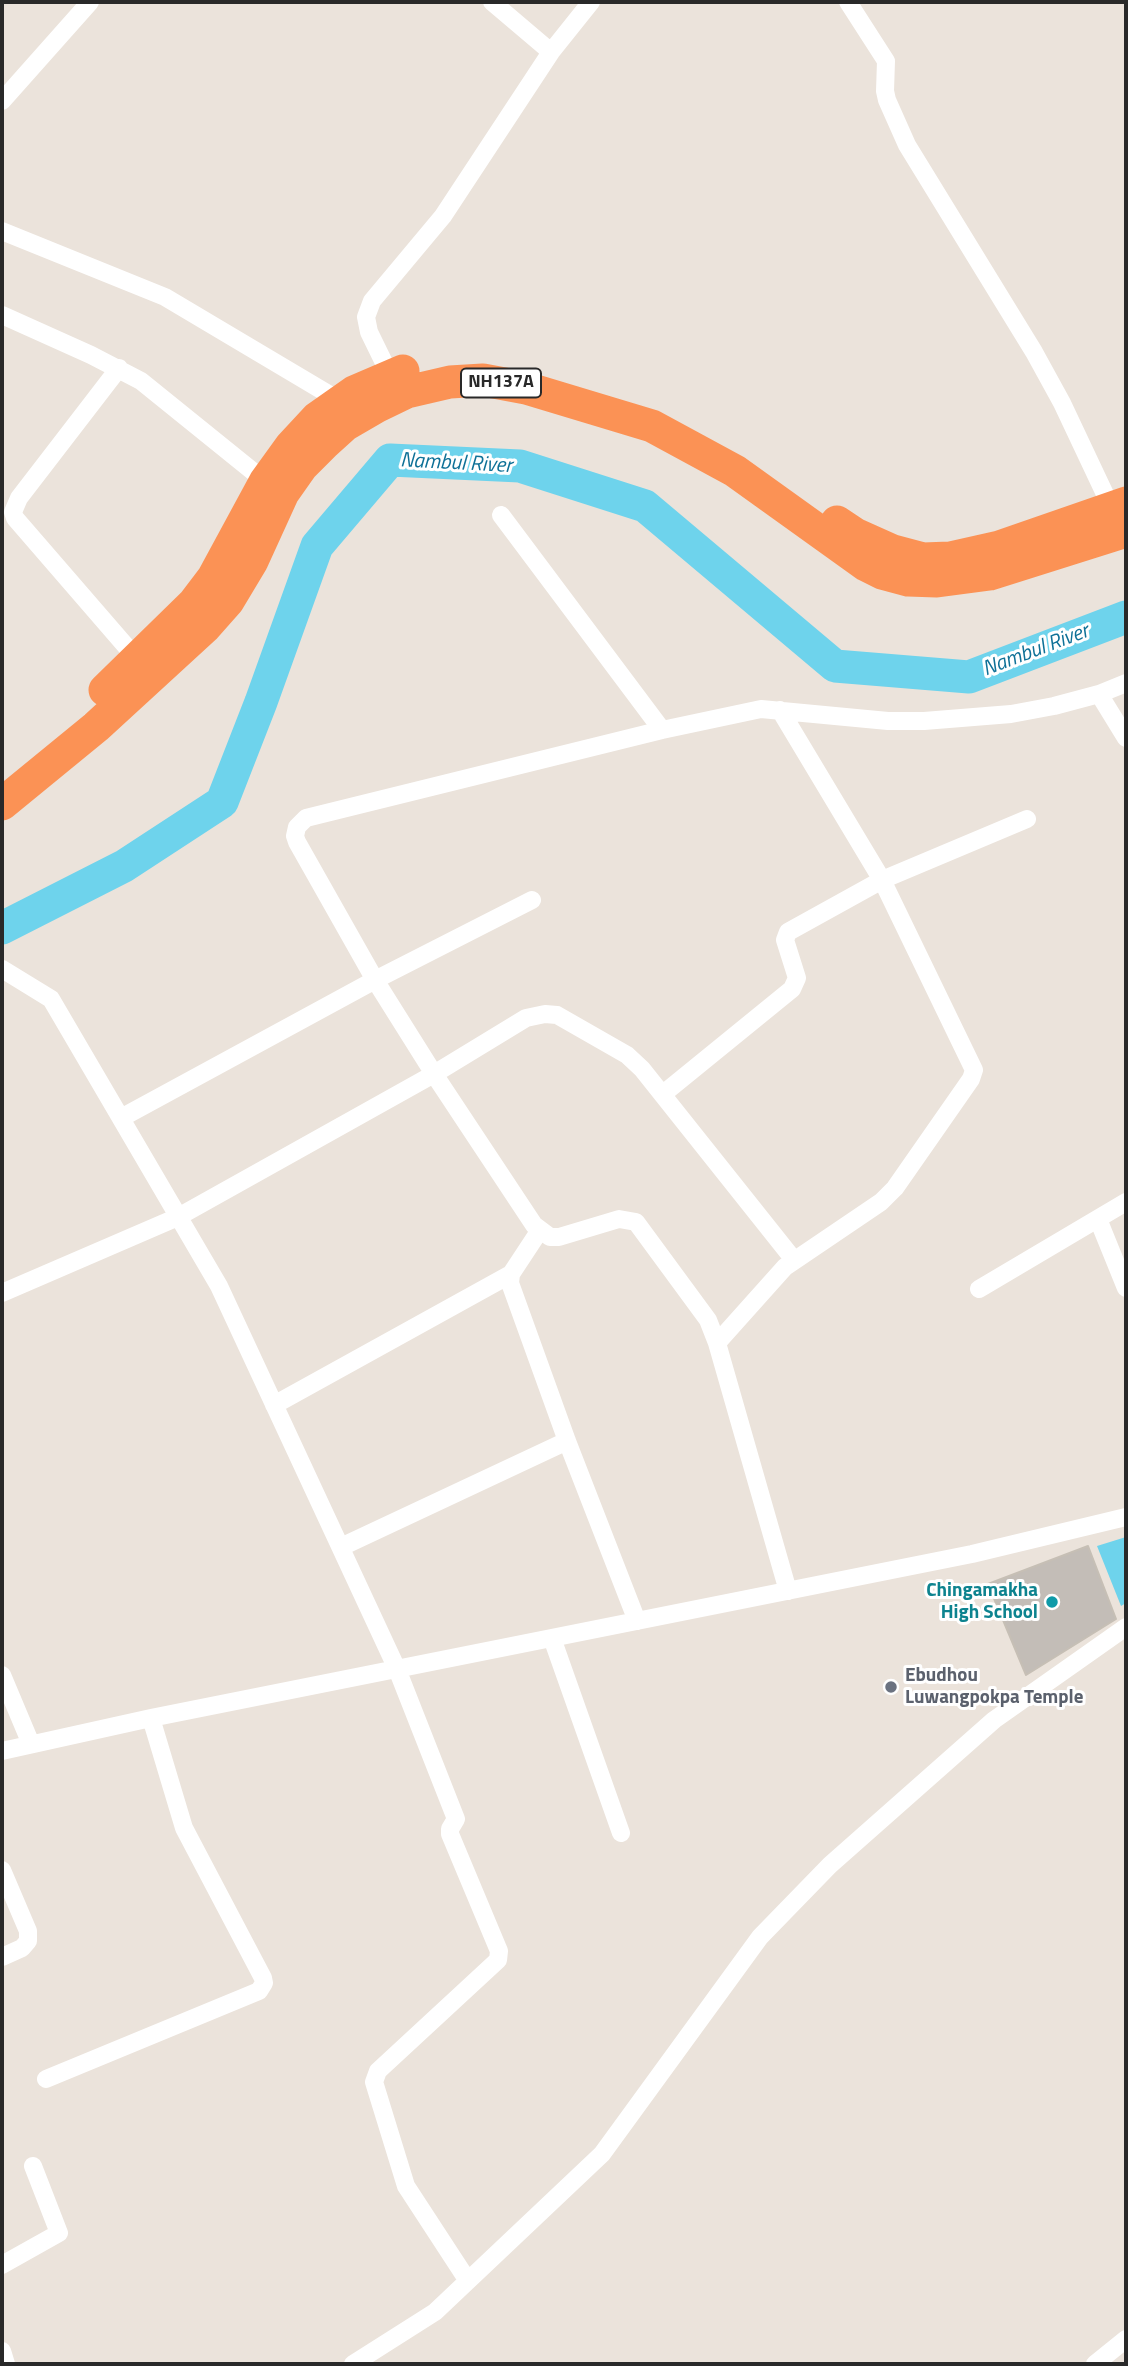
<!DOCTYPE html>
<style>
body{margin:0}
#map{position:relative;width:1128px;height:2366px;overflow:hidden;background:#ebe3db;font-family:"Titillium Web",sans-serif}
canvas{display:block}
.frame{position:absolute;inset:0;border:4px solid #292929;pointer-events:none}
</style>
<div id="map">
<canvas width="1128" height="2366"></canvas>
<div class="frame"></div>
</div>
<script>
const ctx = document.querySelector('canvas').getContext('2d');
ctx.lineJoin = 'round';
function fillPath(path, color) { ctx.fillStyle = color; ctx.fill(path, 'evenodd'); }
const poly = rows => new Path2D(rows.map(r => 'M' + r).join(''));
function trace(path, color, width, dash) { ctx.strokeStyle = color; ctx.lineWidth = width; ctx.lineCap = dash ? 'butt' : 'round'; ctx.setLineDash(dash || []); ctx.stroke(path); }
function label(font, color, halo, rows, align = 'center') {
  ctx.font = font + ' "Titillium Web",sans-serif'; ctx.lineWidth = 6; ctx.setLineDash([]); ctx.textBaseline = 'middle'; ctx.strokeStyle = halo; ctx.fillStyle = color; for (const [text, x, y, turn = 0] of rows) {
    ctx.save(); ctx.translate(x, y); ctx.rotate((+turn || 0) * Math.PI / 180); ctx.textAlign = isNaN(turn) ? turn : align; if (halo) ctx.strokeText(text, 0, 0); ctx.fillText(text, 0, 0); ctx.restore();
  }
}
fillPath(poly([
 [1126,1537,1126,1603,1121,1606,1097,1546]
]), '#6ed3ec');
trace(poly([
 [2,928,124,866,222,802,261,702,317,546,390,460,520,466,645,506,835,666,969,677,1126,617]
]), '#6ed3ec', 33);
const building = poly([
 [1088,1546,1116,1619,1026,1675,988,1584,1088,1546]
]);
fillPath(building, '#c3bdb7');
trace(building, '#c6bfb5', 2);
trace(poly([
 [492,2,551,52],
 [848,2,886,61,885,91,887,100,907,145,1034,352,1062,403,1112,509],
 [2,101,90,2],
 [2,231,165,297,340,401],
 [2,315,91,355,141,381,271,486],
 [119,368,19,498,13,512,15,518,137,659],
 [390,375,369,332,366,317,372,301,443,216,551,52,591,2],
 [501,515,662,730],
 [1099,694,1126,738],
 [2,969,51,999,219,1286,397,1669,456,1819,450,1829,450,1834,499,1951,498,1960,378,2071,374,2082,406,2186,468,2281],
 [663,1094,792,989,797,978,785,940,788,932,882,880,1027,819],
 [121,1118,375,980,532,900],
 [1098,1219,1126,1288],
 [540,1230,511,1274,510,1283,567,1441,637,1621],
 [979,1289,1126,1202],
 [2,1293,178,1217,434,1074,526,1018,545,1014,557,1015,627,1055,642,1069,794,1260],
 [717,1343,785,1267,881,1202,895,1188,971,1079,974,1070,882,880,780,710],
 [274,1405,511,1274],
 [341,1547,567,1441],
 [788,1591,717,1343,708,1320,636,1222,619,1219,559,1237,550,1237,534,1225,434,1074,375,980,297,842,295,836,297,827,306,818,662,730,761,709,888,721,924,721,1011,714,1054,706,1099,694,1126,683],
 [552,1638,621,1833],
 [2,1675,31,1744],
 [2,1751,151,1718,972,1554,1126,1517],
 [2,1870,28,1931,28,1941,22,1948,2,1957],
 [46,2079,259,1991,264,1983,263,1978,184,1828,151,1718],
 [2,2265,59,2233,33,2166],
 [2,2351,6,2364],
 [353,2364,435,2312,602,2154,760,1937,830,1865,994,1720,1126,1627],
 [1095,2364,1126,2339]
]), '#fff', 18);
trace(poly([
 [837,522,855,534,893,551,923,559,950,558,999,547,1126,503],
 [105,690,194,603,213,578,265,482,291,446,317,418,354,392,403,371],
 [2,804,96,727,205,627,228,601,252,561,283,493,302,466,324,444,345,425,376,407,407,392,450,382,483,380,526,388,652,426,735,471,866,565,882,573,908,580,937,581,990,574,1126,531]
]), '#fb9255', 33);
for (const [x, y, r, color] of [
 [1052,1602,7,"#0f9aa8"],
 [891,1687,7,"#6b7280"]
]) { const dot = new Path2D(); dot.arc(x, y, r, 0, 2 * Math.PI); ctx.fillStyle = color; ctx.fill(dot); trace(dot, '#fff', 2.5); }
for (const [x, y, w] of [
 [501,383,80]
]) { const box = new Path2D(); box.roundRect(x - w / 2, y - 14.5, w, 29, 5); ctx.fillStyle = '#fff'; ctx.fill(box); trace(box, '#292929', 2); }
label('bold 18px', '#292929', null, [
 ["NH137A",501,383]
]);
label('bold 19px', '#0d838f', '#fff', [
 ["Chingamakha",1038,1591],
 ["High School",1038,1613]
], 'right');
label('bold 19px', '#5b616d', '#fff', [
 ["Ebudhou",905,1676],
 ["Luwangpokpa Temple",905,1698]
], 'left');
label('italic 21px', '#0f7197', '#fff', [
 ["Nambul River",456,464,3],
 ["Nambul River",1036,651,-21]
]);
</script>
